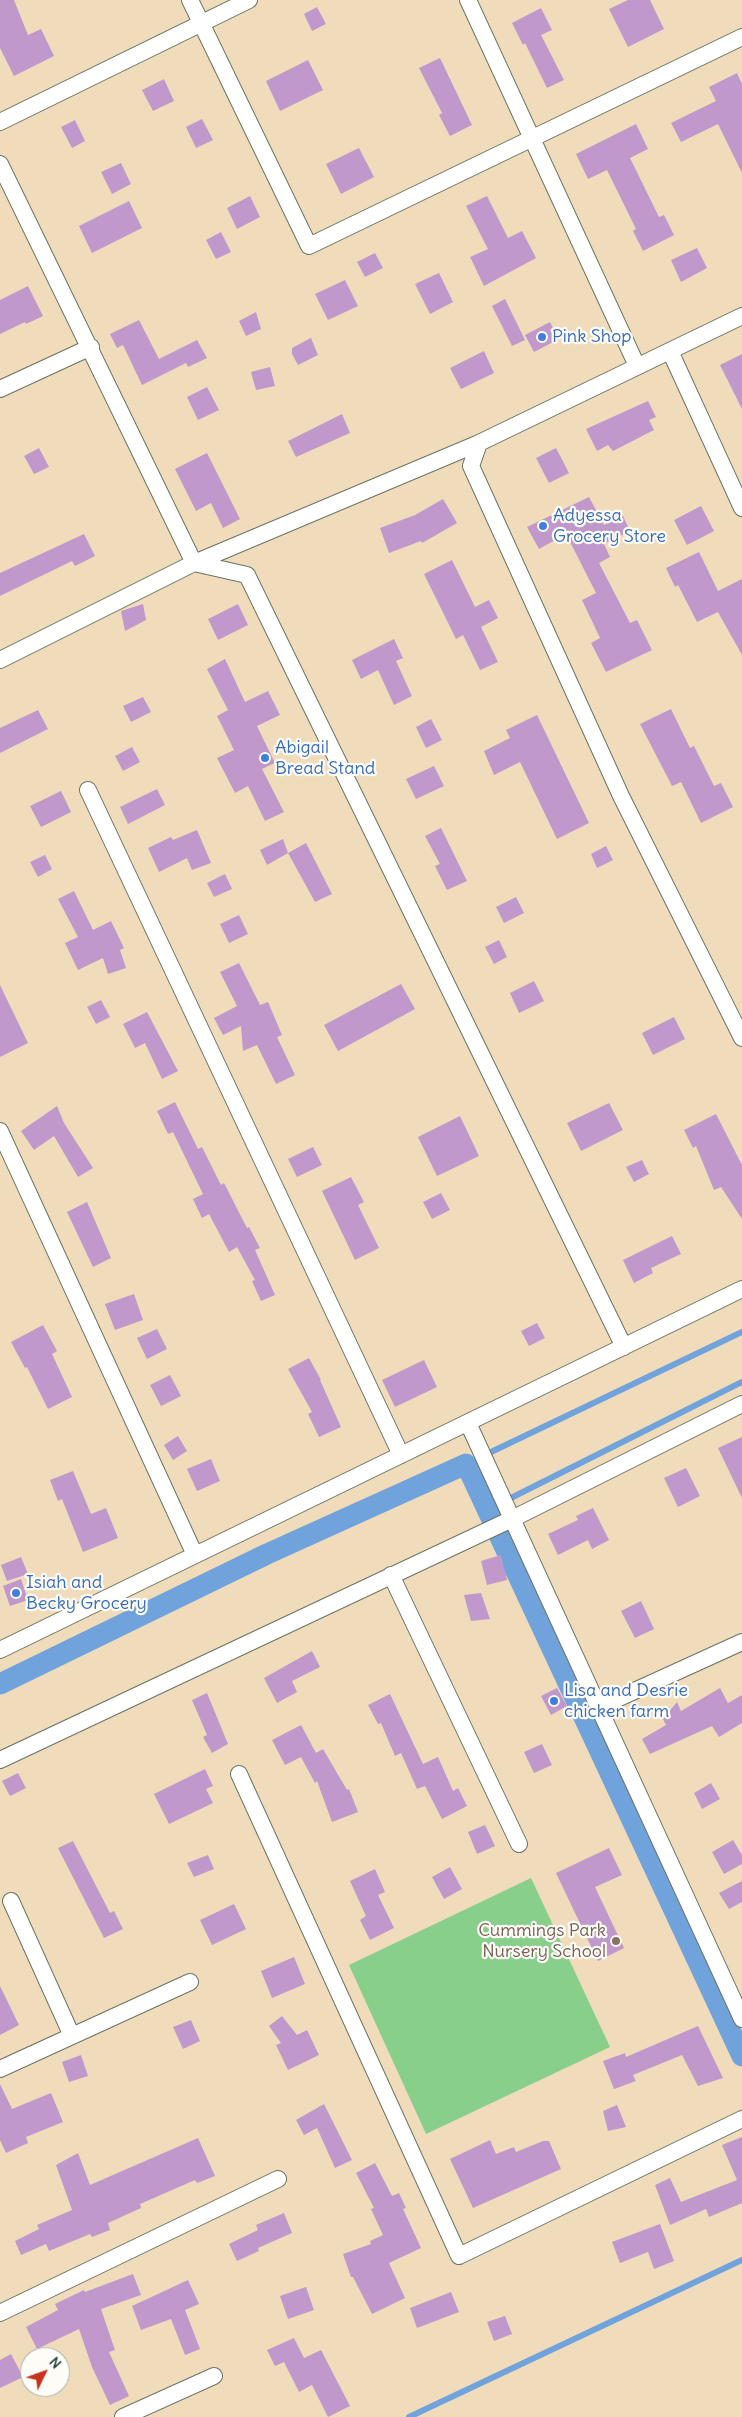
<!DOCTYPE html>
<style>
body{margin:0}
#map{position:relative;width:742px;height:2417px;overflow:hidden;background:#f0dcbb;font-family:Delius,sans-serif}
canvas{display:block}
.north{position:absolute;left:20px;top:2347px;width:50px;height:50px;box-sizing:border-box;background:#fdfcf7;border:1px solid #a4b0a9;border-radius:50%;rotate:48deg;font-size:14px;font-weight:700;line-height:20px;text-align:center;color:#1f3d34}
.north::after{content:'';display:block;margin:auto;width:18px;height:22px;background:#c8321e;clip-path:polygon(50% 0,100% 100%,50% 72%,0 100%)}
</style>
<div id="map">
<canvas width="742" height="2417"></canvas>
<div class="north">N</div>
</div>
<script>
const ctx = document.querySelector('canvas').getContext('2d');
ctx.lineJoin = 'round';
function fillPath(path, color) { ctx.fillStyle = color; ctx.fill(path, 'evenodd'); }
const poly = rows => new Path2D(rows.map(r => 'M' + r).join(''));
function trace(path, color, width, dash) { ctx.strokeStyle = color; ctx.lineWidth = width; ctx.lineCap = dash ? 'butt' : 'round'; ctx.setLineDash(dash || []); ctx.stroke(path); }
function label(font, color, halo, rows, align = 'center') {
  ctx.font = font + ' Delius,sans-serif'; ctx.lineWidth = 4.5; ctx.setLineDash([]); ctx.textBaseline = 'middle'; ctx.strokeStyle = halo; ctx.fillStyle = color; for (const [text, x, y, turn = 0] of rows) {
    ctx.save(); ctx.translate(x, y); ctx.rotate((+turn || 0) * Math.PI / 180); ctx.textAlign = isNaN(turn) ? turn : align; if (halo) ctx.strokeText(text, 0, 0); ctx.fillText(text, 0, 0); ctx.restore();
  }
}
fillPath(poly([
 [531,1878,610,2047,426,2134,349,1965]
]), '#87cf8b');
trace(poly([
 [466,1464,742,1332],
 [487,1510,742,1382],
 [409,2417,742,2260]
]), '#70a2db', 6);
trace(poly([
 [0,1684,267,1554,466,1464,742,2056]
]), '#70a2db', 21);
fillPath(poly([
 [0,0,14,0,28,35,41,29,54,56,14,76,0,48],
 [628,0,650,0,664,29,628,47,609,9],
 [317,7,326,24,312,31,304,14],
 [541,8,552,30,541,35,564,80,547,88,525,43,523,45,512,23],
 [440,58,472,125,450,136,439,115,442,113,419,68],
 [308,60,323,90,280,111,266,81],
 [737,73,742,84,742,173,718,124,681,142,671,123,716,101,709,87],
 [164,79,174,101,153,111,142,90],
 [202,119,213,140,196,148,186,127],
 [75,120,85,141,72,148,61,127],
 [636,124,648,149,630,158,659,217,664,215,674,235,643,251,633,231,636,229,607,170,588,179,576,154],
 [359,148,374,177,341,194,326,164],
 [121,163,131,184,112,194,101,172],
 [250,196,260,217,237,229,227,208],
 [487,196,508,238,522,231,536,258,484,286,470,257,488,249,466,206],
 [129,201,142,228,92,253,79,226],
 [221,232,231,252,216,259,206,240],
 [697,248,707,268,681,282,671,260],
 [375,253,383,268,365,277,357,262],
 [439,273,453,302,430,314,415,284],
 [345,280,358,306,328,320,315,294],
 [28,286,43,316,26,324,25,322,0,334,0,300],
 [505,299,525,340,512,346,492,306],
 [256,312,261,329,246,336,239,321],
 [139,320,159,359,197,340,207,358,188,367,186,363,142,385,123,345,117,348,110,334],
 [550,322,559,339,534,352,525,335],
 [311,338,318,355,298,365,292,354,292,348],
 [484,351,494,373,461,389,450,368],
 [742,354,742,409,720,365],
 [270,367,275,386,256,390,251,372],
 [207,387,219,410,198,420,187,397],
 [648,401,656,417,649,420,654,430,613,451,608,445,597,451,586,429],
 [342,414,350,433,296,457,288,441],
 [39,448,49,467,34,474,24,456],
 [556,448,569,473,549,483,536,458],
 [207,453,240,519,223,528,211,503,196,511,175,469],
 [589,497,604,525,623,516,630,531,604,544,610,557,599,563,630,623,637,620,652,650,606,672,591,643,600,638,582,600,596,593,566,534,539,549,527,527],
 [443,499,457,523,422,543,421,541,389,553,380,528,415,515],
 [701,506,714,531,687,545,674,520],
 [84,534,95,556,75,566,72,561,0,596,0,573],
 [699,552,718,591,742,579,742,655,718,612,697,622,678,585,675,587,666,568],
 [452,560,475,607,489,600,498,618,481,627,498,662,480,670,463,635,456,639,424,574],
 [143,604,146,620,125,631,121,611],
 [238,604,248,625,218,640,208,619],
 [394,639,403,658,396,661,412,696,394,705,378,670,361,679,352,660],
 [225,659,245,702,268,691,280,715,257,726,275,763,262,769,284,812,265,821,248,786,235,793,217,758,234,750,217,716,228,710,207,669],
 [143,697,151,712,131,722,123,706],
 [671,709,690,748,694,746,714,786,721,783,733,807,701,823,681,782,672,786,640,724],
 [38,710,48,729,0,753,0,728],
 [537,715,589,823,557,839,520,762,494,775,484,751,510,738,506,730],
 [431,719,442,740,426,748,416,727],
 [132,747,140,762,123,771,115,756],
 [434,766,444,786,416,799,406,779],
 [157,789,165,805,128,824,120,807],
 [61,791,71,812,41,827,30,806],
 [441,828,467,881,447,890,435,866,440,864,425,836],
 [197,830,211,863,192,870,187,858,159,872,148,848,171,837,173,840],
 [283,839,288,853,267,865,260,850],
 [306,843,332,894,315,902,288,853],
 [606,846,613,860,597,868,591,854],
 [45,855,52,869,38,877,30,862],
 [225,874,232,889,214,897,207,883],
 [74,891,93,930,111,921,124,948,120,950,126,968,108,974,103,958,78,970,65,943,78,937,58,899],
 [516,897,524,913,504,923,496,907],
 [239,915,248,934,229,943,220,924],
 [499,940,507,957,494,964,485,947],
 [239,963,260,1005,268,1002,282,1035,277,1037,295,1075,276,1084,257,1045,243,1051,241,1026,223,1035,214,1018,237,1006,220,972],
 [534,981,544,1001,519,1013,510,993],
 [401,984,415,1009,338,1051,324,1025],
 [0,985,28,1043,0,1057],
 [101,1000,110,1017,96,1024,87,1007],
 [147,1012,178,1071,162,1079,145,1043,135,1048,123,1024],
 [674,1017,685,1039,653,1055,642,1033],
 [175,1102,198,1149,202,1147,221,1185,224,1183,247,1228,249,1227,260,1248,255,1250,275,1295,261,1301,252,1281,255,1280,237,1247,229,1252,209,1214,202,1218,193,1199,203,1194,173,1132,168,1134,157,1111],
 [609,1103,623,1130,581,1151,567,1123],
 [57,1106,64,1123,93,1168,78,1177,54,1136,34,1150,21,1131],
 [716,1114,742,1165,742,1219,721,1187,714,1190,696,1146,693,1148,684,1130],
 [460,1116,479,1156,437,1176,418,1137],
 [313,1147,322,1165,297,1177,288,1159],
 [642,1160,649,1174,634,1182,626,1167],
 [351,1177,364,1202,358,1205,379,1248,355,1260,322,1191],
 [441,1193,450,1210,432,1219,423,1202],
 [87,1202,111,1258,93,1267,67,1212],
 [672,1236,681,1254,651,1268,653,1273,634,1283,623,1260],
 [134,1294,143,1320,115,1330,105,1304],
 [537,1323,545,1338,529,1346,521,1331],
 [43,1325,57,1351,52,1354,72,1397,48,1409,27,1367,25,1368,11,1342],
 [157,1329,167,1349,147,1359,137,1338],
 [309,1358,321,1380,320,1380,341,1427,319,1437,308,1414,312,1412,288,1369],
 [424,1360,437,1387,395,1407,382,1380],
 [170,1375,181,1396,161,1406,150,1385],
 [178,1436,187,1451,173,1460,164,1445],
 [742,1437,742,1498,718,1448],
 [211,1459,220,1481,197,1491,187,1469],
 [686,1468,700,1496,678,1507,664,1478],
 [73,1471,91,1514,106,1508,118,1538,83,1552,62,1499,58,1501,50,1480],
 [593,1508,609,1540,592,1549,588,1540,558,1555,548,1534,578,1520,576,1516],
 [501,1555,507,1580,487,1585,481,1561],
 [21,1557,28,1574,7,1581,1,1565],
 [21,1579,28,1600,10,1606,3,1586],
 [481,1593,490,1619,471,1621,464,1595],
 [641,1601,654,1629,635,1638,621,1611],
 [312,1651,320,1667,292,1681,297,1692,277,1703,264,1678],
 [557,1688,567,1706,551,1715,541,1696],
 [720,1688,728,1703,742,1695,742,1723,719,1737,712,1726,650,1754,642,1739,666,1725,663,1719,677,1702,681,1711],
 [207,1693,228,1744,212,1753,203,1737,207,1735,192,1700],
 [390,1694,423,1764,438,1757,453,1791,458,1788,467,1806,442,1819,425,1786,417,1789,401,1753,395,1756,381,1723,378,1724,368,1705],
 [301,1725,316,1753,323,1749,347,1790,349,1789,358,1812,332,1822,317,1781,315,1783,301,1757,285,1765,272,1740],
 [542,1744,552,1765,534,1773,524,1752],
 [205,1769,213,1786,206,1789,213,1803,169,1824,154,1794],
 [18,1773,26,1788,10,1796,2,1781],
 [711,1783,720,1799,702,1809,694,1793],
 [485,1825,495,1846,477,1854,468,1832],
 [733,1840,742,1855,742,1864,724,1874,712,1852],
 [73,1841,110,1913,114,1911,123,1929,104,1938,58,1848],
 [609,1848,622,1875,595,1887,624,1948,598,1961,556,1873],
 [208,1855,214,1869,194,1877,187,1863],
 [450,1867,462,1889,444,1899,432,1877],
 [375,1869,385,1892,378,1895,394,1928,370,1940,360,1920,366,1916,350,1881],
 [742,1881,742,1902,729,1909,719,1893],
 [234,1904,246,1929,212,1945,200,1920],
 [294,1957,305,1984,272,1998,261,1971],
 [0,1986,19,2025,0,2035],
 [282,2016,297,2035,307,2030,319,2055,288,2070,276,2045,281,2043,269,2026],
 [191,2020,200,2041,183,2049,173,2027],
 [698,2026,723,2078,698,2086,682,2055,633,2075,636,2081,614,2089,603,2061,625,2053,626,2057],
 [81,2055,88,2076,69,2082,62,2062],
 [0,2084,12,2109,51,2093,63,2122,26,2137,28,2143,6,2153,0,2140],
 [324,2104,352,2160,335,2168,317,2128,304,2135,296,2120],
 [617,2105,626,2127,608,2131,603,2111],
 [742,2137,742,2203,709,2217,706,2209,670,2225,655,2185,670,2178,681,2202,737,2180,722,2145],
 [198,2138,215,2176,197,2183,195,2180,140,2204,141,2208,108,2223,110,2230,92,2237,90,2234,49,2251,46,2244,21,2255,15,2241,39,2229,37,2225,72,2210,56,2165,78,2153,90,2185],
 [490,2140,496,2154,514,2147,516,2152,543,2141,549,2141,561,2169,473,2208,450,2159],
 [375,2163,392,2196,399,2193,406,2208,403,2209,421,2248,389,2263,405,2298,372,2314,353,2277,351,2277,343,2254,371,2244,370,2241,383,2235,371,2209,374,2208,356,2173],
 [284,2213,292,2233,258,2248,259,2251,237,2261,229,2244,258,2230,256,2225],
 [660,2224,674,2261,654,2269,648,2252,620,2263,612,2242],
 [133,2274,141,2295,101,2309,115,2350,109,2352,129,2396,110,2405,92,2367,79,2329,37,2349,26,2327,58,2310,55,2304,84,2290,85,2292],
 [188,2280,199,2304,185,2310,200,2349,185,2355,171,2319,141,2330,132,2306],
 [306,2287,314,2310,288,2319,280,2296],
 [451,2292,459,2312,417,2328,410,2308],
 [505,2316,512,2334,494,2341,487,2322],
 [294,2338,304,2358,321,2350,350,2406,328,2417,312,2385,299,2392,284,2362,275,2366,267,2350],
 [11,2354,23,2377,0,2388,0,2360]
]), '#c098cc');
const minor = poly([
 [190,0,309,246,742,37],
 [468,0,637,366],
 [0,122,249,0],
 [0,164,194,563,247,575,624,1347],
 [670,351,742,508],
 [0,389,91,347],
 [479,443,471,466,621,796,742,1038],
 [0,660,194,563,479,443,742,316],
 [88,790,401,1455],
 [0,1131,195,1555],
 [468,1423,742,2019],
 [391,1575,519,1844],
 [0,1650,742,1289],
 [597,1708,742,1642],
 [0,1760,512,1519,742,1404],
 [239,1774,459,2256,742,2119],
 [11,1901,72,2036],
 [0,2069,190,1982],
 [0,2313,278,2179],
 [123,2417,214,2376]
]);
trace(minor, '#687563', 18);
trace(minor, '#fff', 16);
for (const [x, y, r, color] of [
 [542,337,5,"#3f7fe0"],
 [543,526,5,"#3f7fe0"],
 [265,758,5,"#3f7fe0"],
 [16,1593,5,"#3f7fe0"],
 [554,1701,5,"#3f7fe0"],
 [616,1941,5,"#8d6e63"]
]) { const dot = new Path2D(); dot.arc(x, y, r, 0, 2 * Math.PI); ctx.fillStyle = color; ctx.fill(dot); trace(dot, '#fdfcf7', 2); }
label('18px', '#366cbe', '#fdfcf7', [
 ["Pink Shop",552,337],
 ["Adyessa",553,516],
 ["Grocery Store",553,537],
 ["Abigail",275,748],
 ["Bread Stand",275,769],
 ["Isiah and",26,1583],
 ["Becky Grocery",26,1604],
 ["Lisa and Desrie",564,1691],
 ["chicken farm",564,1712]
], 'left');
label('18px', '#785e54', '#fdfcf7', [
 ["Cummings Park",606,1931],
 ["Nursery School",606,1952]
], 'right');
</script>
